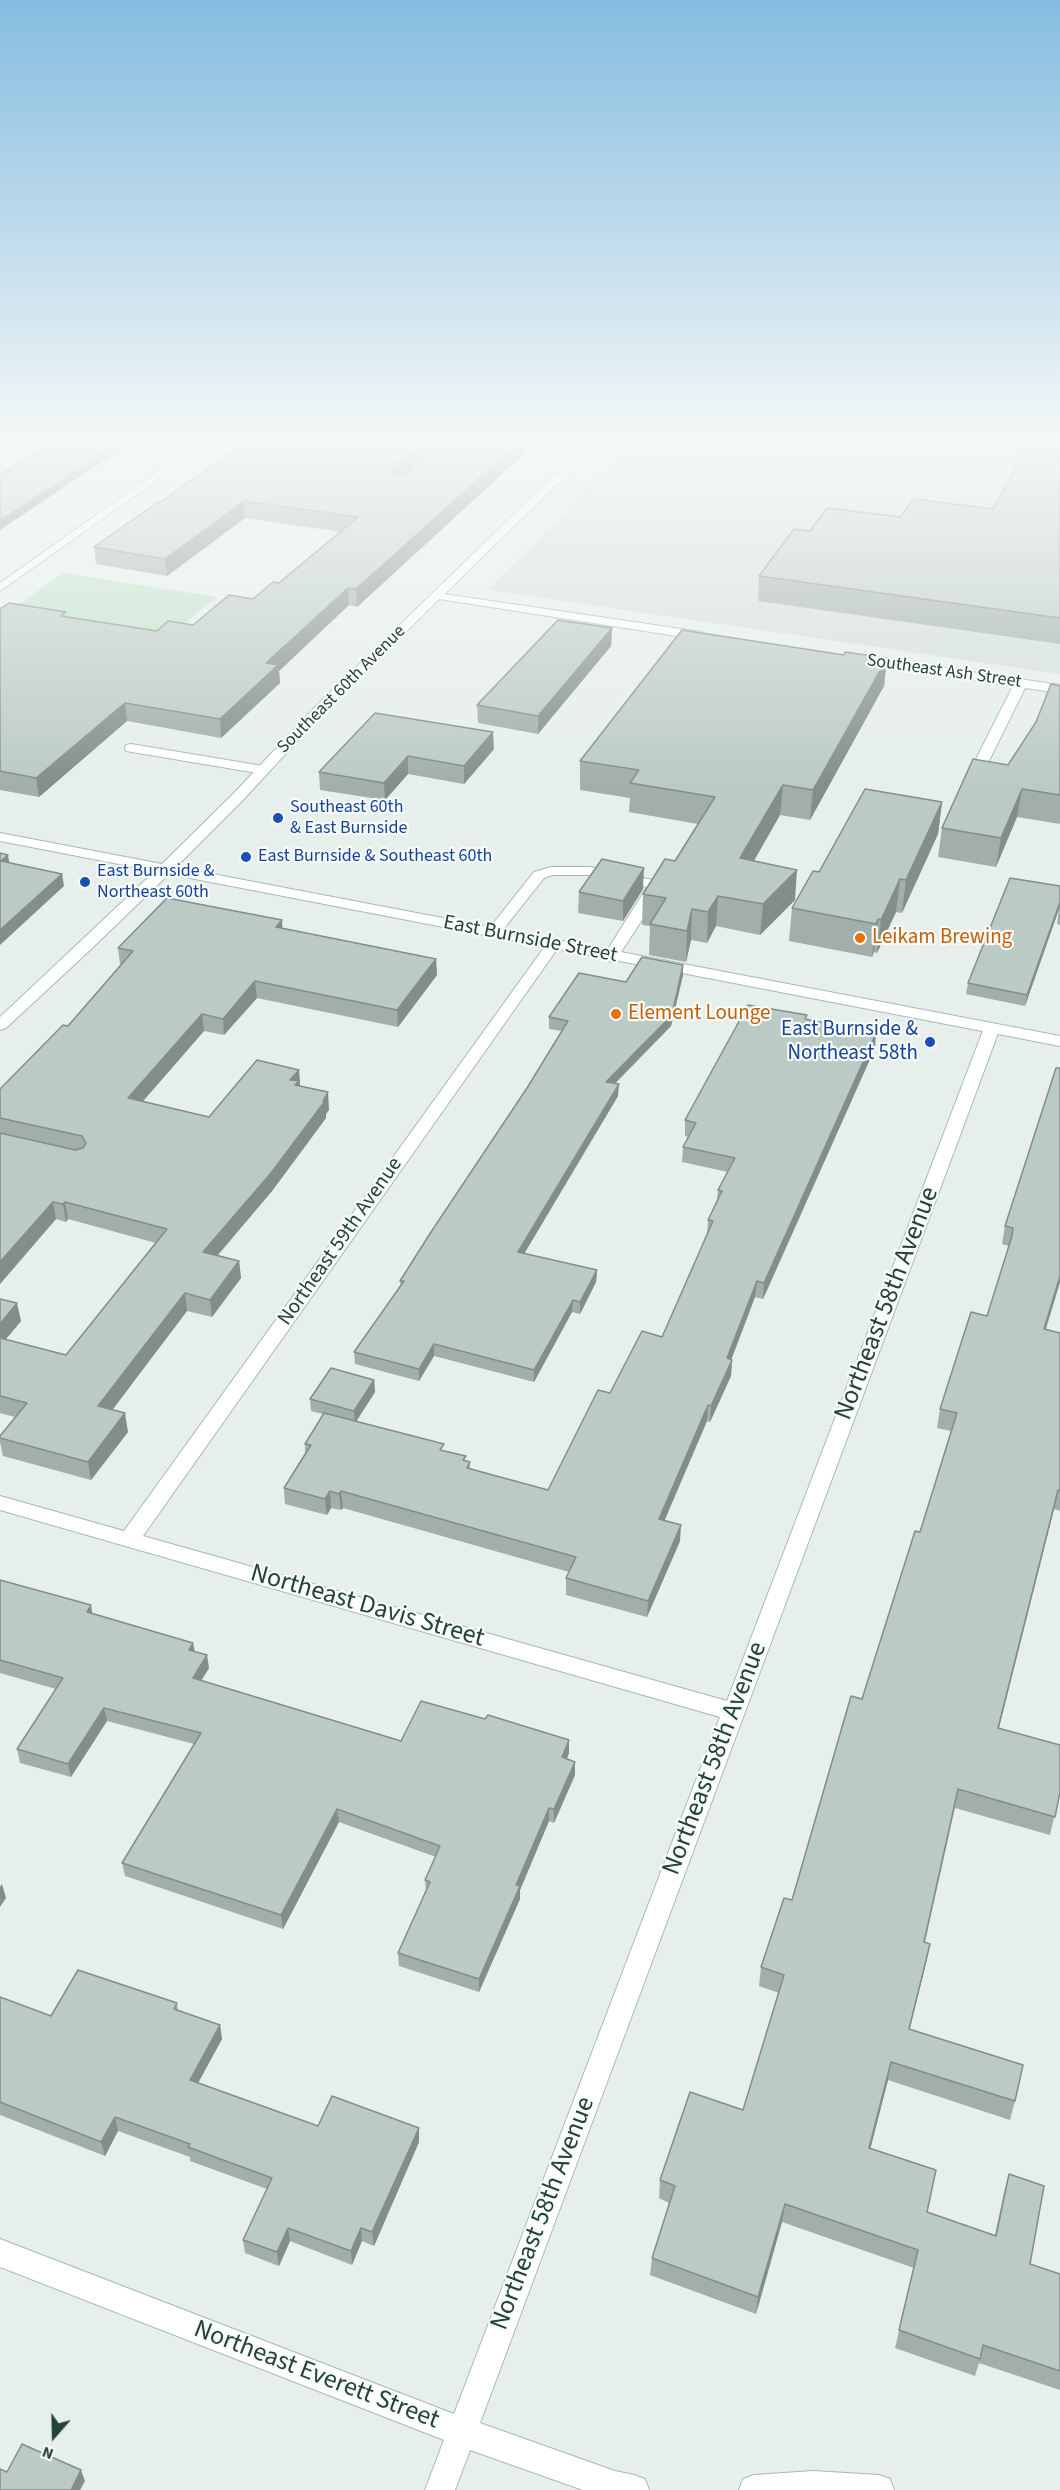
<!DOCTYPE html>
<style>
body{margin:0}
#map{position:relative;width:1060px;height:2490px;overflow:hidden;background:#e6efeb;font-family:"Source Sans 3",sans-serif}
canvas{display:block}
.north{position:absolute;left:24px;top:2406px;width:60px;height:60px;-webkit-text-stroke:4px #f7fbf9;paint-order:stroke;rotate:200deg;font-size:16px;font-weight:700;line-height:24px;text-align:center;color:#24423a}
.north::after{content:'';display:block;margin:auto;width:21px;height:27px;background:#24423a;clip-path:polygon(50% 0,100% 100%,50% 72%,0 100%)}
</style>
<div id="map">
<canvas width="1060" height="2490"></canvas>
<div class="north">N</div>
</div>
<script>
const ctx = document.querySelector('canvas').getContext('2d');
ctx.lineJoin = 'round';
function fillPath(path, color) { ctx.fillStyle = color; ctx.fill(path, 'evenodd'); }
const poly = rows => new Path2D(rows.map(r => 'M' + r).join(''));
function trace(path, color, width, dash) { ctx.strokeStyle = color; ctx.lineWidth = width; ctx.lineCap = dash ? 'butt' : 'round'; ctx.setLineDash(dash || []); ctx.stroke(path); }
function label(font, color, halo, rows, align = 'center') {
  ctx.font = font + ' "Source Sans 3",sans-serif'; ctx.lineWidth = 4.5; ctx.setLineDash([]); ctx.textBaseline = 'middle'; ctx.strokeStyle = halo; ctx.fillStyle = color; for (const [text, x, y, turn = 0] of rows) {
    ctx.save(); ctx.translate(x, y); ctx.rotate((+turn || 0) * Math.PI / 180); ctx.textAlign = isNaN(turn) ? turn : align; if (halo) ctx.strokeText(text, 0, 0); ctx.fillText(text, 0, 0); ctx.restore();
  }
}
fillPath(poly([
 [638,438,1060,438,1060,674,488,590]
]), '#d4dfda');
fillPath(poly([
 [63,573,217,597,166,638,8,612]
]), '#bfe0c8');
const lane = poly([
 [509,438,538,438,590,445,595,448,590,451,514,441,509,438],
 [131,744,263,766,270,770,263,774,126,751,125,748,126,745,131,744],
 [551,867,590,867,658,881,662,889,616,960,611,962,603,957,647,887,590,875,552,875,544,878,498,936,488,936,486,933,488,930,534,872,551,867]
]);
const street = poly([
 [205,438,217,438,0,591,0,583,205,438],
 [437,593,702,632,708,636,702,640,433,598,433,594,437,593],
 [863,656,1060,685,1060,693,1025,688,987,765,980,769,973,765,1013,686,859,663,859,657,863,656],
 [553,941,560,945,143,1536,727,1701,984,1028,992,1023,1000,1028,480,2423,615,2471,634,2475,645,2479,649,2490,583,2490,470,2450,455,2490,425,2490,444,2440,0,2267,0,2239,454,2414,720,1717,0,1510,0,1496,124,1531,548,942,553,941],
 [813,2471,879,2475,890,2479,894,2490,739,2490,743,2479,754,2475,813,2471]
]);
const secondary = poly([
 [593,438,604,438,325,711,244,799,176,867,1060,1036,1060,1046,169,874,89,951,6,1028,0,1030,0,1017,155,871,0,841,0,833,162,864,234,793,317,705,593,438]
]);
trace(lane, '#a8b8b2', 2);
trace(street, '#a8b8b2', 2);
trace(secondary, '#a4bbb3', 2);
fillPath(lane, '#fff');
fillPath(street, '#fff');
fillPath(secondary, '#fff');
fillPath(poly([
 [60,438,124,438,119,442,120,450],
 [436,438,436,446,525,453,357,607,349,605,279,671,280,683,221,738,127,721,39,797,0,790,0,609,67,617,157,631,193,625,253,599,279,583,341,532,245,518,167,576,96,564,94,547,161,502],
 [1060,438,1060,644,758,601,759,576,810,531,900,517,993,509],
 [612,628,611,646,538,734,478,723,477,705],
 [844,655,887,658,884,686,810,820,780,815,754,861,795,900,760,935,716,926,707,943,691,940,686,962,649,955,650,926,642,925,643,894,675,861,698,824,629,812,630,798,580,790,580,761],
 [1060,686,1060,824,1017,817,996,867,938,857,942,828,1008,765],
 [375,713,494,749,464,784,408,774,385,800,320,790,319,772],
 [942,802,938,834,902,913,896,912,877,953,874,952,872,957,789,941,792,908,819,872],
 [1060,886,1060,925,1057,924,1059,909,1025,1006,966,994,968,983],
 [643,889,623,921,578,913,579,892],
 [282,920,282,928,436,959,437,975,398,1027,257,998,224,1035,204,1031,143,1101,209,1117,299,1070,300,1086,329,1110,326,1114,326,1118,272,1191,218,1255,239,1261,241,1278,212,1317,187,1311,112,1410,128,1432,91,1480,3,1456,0,1442,0,1436,15,1417,0,1413,0,1299,21,1321,6,1339,66,1355,156,1243,68,1219,66,1222,56,1219,0,1284,0,1089,68,1026,121,964,120,964,118,948],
 [683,965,683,975,671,1026,615,1084,618,1096,524,1254,597,1270,596,1282,580,1314,572,1312,534,1382,434,1356,419,1381,355,1364,354,1352,401,1286,400,1281,527,1088,562,1031,549,1029,549,1017,626,982],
 [807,1020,875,1048,763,1299,755,1297,731,1359,732,1360,731,1376,710,1422,707,1421,664,1521,680,1541,647,1617,566,1595,566,1578,569,1572,343,1508,341,1510,331,1508,327,1515,285,1504,284,1488,305,1453,305,1444,323,1414,311,1411,310,1399,374,1380,375,1392,356,1422,444,1451,470,1462,470,1469,548,1490,610,1393,662,1337,707,1236,708,1220,717,1200,718,1190,728,1172,682,1162,683,1147,688,1137,685,1136,685,1120],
 [1060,1068,1060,1282,1046,1329,1060,1333,1060,1511,1054,1509,999,1728,1060,1792,1050,1835,955,1808,925,1942,930,1944,926,1963,909,2029,1015,2101,1010,2120,888,2080,870,2149,927,2212,995,2235,1004,2192,1009,2174,1030,2264,1060,2274,1060,2390,979,2363,975,2376,895,2348,914,2268,782,2222,756,2314,650,2275,652,2258,669,2203,659,2198,660,2180,743,2110,779,1993,759,1986,761,1967,792,1900,920,1532,951,1431,937,1428,940,1409,987,1316,1009,1246,1002,1244,1005,1226],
 [0,1580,93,1613,193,1643,195,1651,209,1668,201,1680,401,1741,485,1719,569,1740,569,1753,567,1759,575,1775,554,1823,549,1821,520,1890,520,1899,479,1992,399,1966,398,1953,426,1891,425,1880,436,1857,339,1822,283,1929,125,1876,122,1863,194,1744,107,1721,71,1777,20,1763,17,1749,56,1689,0,1673],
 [0,1997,51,2016,177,2003,178,2010,220,2025,222,2039,198,2083,318,2126,419,2142,374,2246,362,2241,352,2265,290,2241,279,2266,245,2253,243,2240,267,2189,190,2161,190,2157,118,2131,105,2156,0,2115]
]), '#a1aea9');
fillPath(poly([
 [117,438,124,438,117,443],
 [427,438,436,438,436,446,394,483,392,473,393,467],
 [524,438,525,438,525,453,357,607,356,589],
 [119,442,120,450,0,530,0,521],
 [244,501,245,518,167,576,165,559],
 [348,588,349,605,279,671,280,683,221,738,220,719,266,663],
 [612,628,611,646,538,734,538,716],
 [887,658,884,686,810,820,813,790],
 [125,703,127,721,39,797,36,778],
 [493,732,494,749,464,784,464,766],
 [408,756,408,774,385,800,384,783],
 [783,785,780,815,738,888,740,858],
 [1022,789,1017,817,996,867,1001,838],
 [942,802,938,834,902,913,906,880],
 [8,855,10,867,1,861],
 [644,868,643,889,623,921,623,901],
 [797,870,795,900,760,935,763,904],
 [62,874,64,886,0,945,0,930],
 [900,879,896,912,877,953,881,920],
 [718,896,716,926,707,943,708,912],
 [1060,902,1059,909,1025,1006,1027,995],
 [692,909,691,940,686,962,687,931],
 [878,919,874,952,872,957,876,924],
 [282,920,283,937,276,927],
 [436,959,437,975,398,1027,397,1010],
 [683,965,683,975,671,1026,605,1093,606,1082],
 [255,981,257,998,224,1035,223,1019],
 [202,1014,204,1031,131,1115,128,1098],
 [876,1033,875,1048,763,1299,764,1283],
 [299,1070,300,1087,299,1088,290,1080],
 [619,1084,618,1096,518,1264,518,1252],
 [328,1092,329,1110,326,1114,326,1118,272,1191,205,1270,203,1252],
 [53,1202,56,1219,0,1284,0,1262],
 [65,1202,68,1219,66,1222,63,1204],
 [239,1261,241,1278,212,1317,210,1300],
 [597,1270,596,1282,580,1314,580,1302],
 [1060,1276,1060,1282,1040,1347,1044,1329],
 [757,1281,755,1297,727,1371,732,1360,731,1376,710,1422,711,1406,727,1358],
 [185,1293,187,1311,101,1425,98,1406],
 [573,1300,572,1312,534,1382,534,1370],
 [17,1303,21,1321,0,1346,0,1324],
 [434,1344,434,1356,419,1381,419,1369],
 [374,1380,375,1392,355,1423,354,1411],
 [708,1405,707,1421,658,1536,659,1519],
 [125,1413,128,1432,91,1480,88,1462],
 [1058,1490,1054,1509,994,1747,998,1728],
 [330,1491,331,1508,327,1515,325,1499],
 [341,1491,343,1508,341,1510,339,1494],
 [681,1525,680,1541,647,1617,648,1601],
 [91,1605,93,1618,87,1612],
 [193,1643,195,1656,189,1650],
 [207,1655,209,1668,195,1691,193,1678],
 [104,1708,107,1721,71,1777,68,1764],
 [569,1740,569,1753,562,1770,562,1757],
 [575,1762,575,1775,554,1823,554,1809],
 [549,1808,549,1821,520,1890,520,1899,479,1992,479,1979,516,1885],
 [337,1809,339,1822,283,1929,281,1915],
 [2,1884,6,1898,0,1907,0,1887],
 [930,1944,926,1963,905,2048,909,2029],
 [220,2025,222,2039,192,2094,190,2080],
 [891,2062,888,2080,866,2166,869,2148],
 [115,2117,118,2131,105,2156,101,2142],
 [419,2128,419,2142,374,2246,372,2232],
 [785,2204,782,2222,756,2314,758,2297],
 [288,2228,290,2241,279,2266,277,2252],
 [361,2228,362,2241,352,2265,351,2251],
 [81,2470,85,2481,80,2490,71,2490]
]), '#838d89');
const building = poly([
 [60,438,89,438,119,442,0,521,0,475,60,438],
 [251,438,427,438,393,467,392,473,394,475,404,474,445,438,524,438,356,589,348,588,266,663,278,665,220,719,125,703,36,778,0,771,0,609,9,603,66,612,61,616,157,631,168,621,193,625,229,595,253,599,273,582,279,583,358,517,244,501,165,559,94,547,158,502,161,502,251,438],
 [1032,438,1060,438,1060,618,759,576,794,529,810,531,827,508,900,517,914,499,993,509,1032,438],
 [558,620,612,628,538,716,477,705,558,620],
 [682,630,844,655,845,652,887,658,813,790,783,785,740,858,797,870,763,904,718,896,708,912,692,909,687,931,650,924,666,898,643,894,665,859,675,861,715,797,630,783,639,770,580,761,682,630],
 [1051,684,1060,686,1060,795,1022,789,1001,838,942,828,973,759,1008,765,1036,722,1051,684],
 [375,713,493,732,464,766,408,756,384,783,319,772,375,713],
 [865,789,942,802,906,880,900,879,881,920,878,919,876,924,792,908,813,871,819,872,865,789],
 [0,853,8,855,1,861,62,874,0,930,0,853],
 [602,859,644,868,623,901,579,892,602,859],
 [1010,878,1060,886,1060,902,1027,995,968,983,1010,878],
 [167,898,282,920,276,927,436,959,397,1010,255,981,223,1019,202,1014,128,1098,209,1117,257,1060,299,1070,290,1080,299,1081,295,1085,328,1092,323,1101,325,1101,271,1173,203,1252,239,1261,210,1300,185,1293,98,1406,125,1413,88,1462,0,1438,0,1436,27,1403,0,1396,0,1338,66,1355,167,1229,65,1202,63,1204,53,1202,0,1262,0,1133,75,1150,83,1148,86,1143,82,1136,0,1118,0,1089,63,1025,68,1026,133,951,118,948,167,898],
 [642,957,683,965,672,1015,606,1082,619,1084,518,1252,597,1270,580,1302,573,1300,534,1370,434,1344,419,1369,354,1352,404,1281,400,1281,431,1232,527,1088,568,1021,549,1017,579,973,626,982,642,957],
 [748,1005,807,1015,805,1019,876,1033,764,1283,757,1281,727,1358,732,1360,711,1406,708,1405,659,1519,681,1525,648,1601,566,1578,576,1557,341,1491,339,1494,330,1491,325,1499,284,1488,311,1445,305,1444,324,1413,444,1444,440,1450,466,1456,463,1460,470,1462,467,1468,548,1490,598,1390,610,1393,642,1331,662,1337,713,1221,708,1220,722,1191,718,1190,735,1158,683,1147,696,1123,685,1120,748,1005],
 [1056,1068,1060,1068,1060,1276,1044,1329,1060,1333,1060,1491,1058,1490,998,1728,1060,1745,1060,1792,1055,1817,958,1789,924,1942,930,1944,909,2029,1023,2065,1015,2101,891,2062,869,2148,936,2170,927,2212,996,2236,1009,2174,1044,2186,1030,2264,1060,2274,1060,2371,983,2345,980,2359,899,2330,918,2250,785,2204,758,2297,652,2258,675,2186,660,2180,690,2092,743,2110,784,1975,761,1967,784,1898,792,1900,851,1696,862,1699,915,1531,920,1532,957,1413,940,1409,971,1312,987,1316,1012,1236,1013,1228,1005,1226,1056,1068],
 [0,1299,17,1303,0,1324,0,1299],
 [331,1368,374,1380,354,1411,310,1399,331,1368],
 [0,1580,91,1605,87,1612,193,1643,189,1650,207,1655,193,1678,401,1741,421,1701,485,1719,488,1715,569,1740,562,1757,575,1762,554,1809,549,1808,516,1885,520,1886,479,1979,398,1953,430,1882,425,1880,440,1846,337,1809,281,1915,122,1863,201,1733,104,1708,68,1764,17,1749,63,1678,0,1660,0,1580],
 [78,1970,177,2003,174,2009,220,2025,190,2080,318,2126,332,2096,419,2128,372,2232,361,2228,351,2251,288,2228,277,2252,243,2240,272,2178,188,2147,190,2144,115,2117,101,2142,0,2102,0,1997,51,2016,78,1970],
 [22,2444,81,2470,71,2490,0,2490,0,2469,7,2472,22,2444]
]);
fillPath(building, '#bbcac4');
trace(building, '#838d89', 1.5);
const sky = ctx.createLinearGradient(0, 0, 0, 787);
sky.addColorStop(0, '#84bce0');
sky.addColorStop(0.56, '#f4f8f6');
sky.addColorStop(1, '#f4f8f600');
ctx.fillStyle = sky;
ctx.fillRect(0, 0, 1060, 787);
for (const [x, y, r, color] of [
 [278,818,6,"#1a4fb4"],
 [246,857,6,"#1a4fb4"],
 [85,882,6,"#1a4fb4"],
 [860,938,6,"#e8710a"],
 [616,1014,6,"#e8710a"],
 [930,1042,6,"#1a4fb4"]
]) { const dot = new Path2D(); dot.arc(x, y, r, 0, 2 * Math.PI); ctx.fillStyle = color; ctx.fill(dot); trace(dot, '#f7fbf9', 2); }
label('18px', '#24423a', '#f7fbf9', [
 ["Southeast Ash Street",944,672,8],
 ["Southeast 60th Avenue",342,690,-45]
]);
label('18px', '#164399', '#f7fbf9', [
 ["Southeast 60th",290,808],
 ["& East Burnside",290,829],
 ["East Burnside & Southeast 60th",258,857],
 ["East Burnside &",97,872],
 ["Northeast 60th",97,893]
], 'left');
label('21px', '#c56008', '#f7fbf9', [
 ["Leikam Brewing",872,938],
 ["Element Lounge",628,1014]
], 'left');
label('21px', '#24423a', '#f7fbf9', [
 ["East Burnside Street",530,940,11],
 ["Northeast 59th Avenue",341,1242,-55]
]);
label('21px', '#164399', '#f7fbf9', [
 ["East Burnside &",918,1030],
 ["Northeast 58th",918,1054]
], 'right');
label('26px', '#24423a', '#f7fbf9', [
 ["Northeast 58th Avenue",888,1304,-69],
 ["Northeast Davis Street",367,1607,16],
 ["Northeast 58th Avenue",716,1759,-69],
 ["Northeast 58th Avenue",544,2214,-69],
 ["Northeast Everett Street",316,2376,21]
]);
</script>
